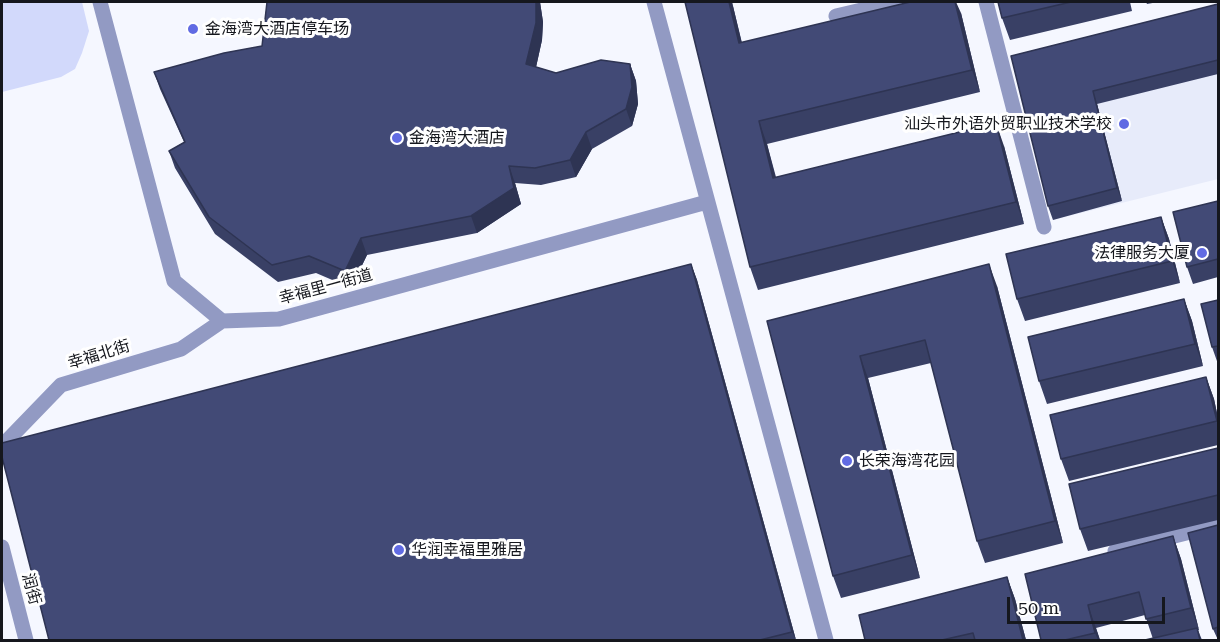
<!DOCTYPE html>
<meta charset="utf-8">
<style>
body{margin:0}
#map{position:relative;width:1220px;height:642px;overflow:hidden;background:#f5f7ff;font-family:"Roboto Serif",serif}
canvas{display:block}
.frame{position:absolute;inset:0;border:3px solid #15171d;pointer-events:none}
.scale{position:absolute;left:1007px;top:597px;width:158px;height:27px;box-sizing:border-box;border:3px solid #15171d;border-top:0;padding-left:8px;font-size:18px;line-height:21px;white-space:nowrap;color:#15171d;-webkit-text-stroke:4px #fff;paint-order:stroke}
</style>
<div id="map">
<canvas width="1220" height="642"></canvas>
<div class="frame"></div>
<div class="scale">50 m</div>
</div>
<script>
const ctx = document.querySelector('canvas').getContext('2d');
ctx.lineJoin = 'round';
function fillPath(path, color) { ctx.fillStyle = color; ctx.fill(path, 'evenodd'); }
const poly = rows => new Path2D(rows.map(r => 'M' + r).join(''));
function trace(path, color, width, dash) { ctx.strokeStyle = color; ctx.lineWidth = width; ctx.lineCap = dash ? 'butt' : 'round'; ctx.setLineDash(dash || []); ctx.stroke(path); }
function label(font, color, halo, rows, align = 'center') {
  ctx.font = font + ' "Roboto Serif","Noto Sans SC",serif'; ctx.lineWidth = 6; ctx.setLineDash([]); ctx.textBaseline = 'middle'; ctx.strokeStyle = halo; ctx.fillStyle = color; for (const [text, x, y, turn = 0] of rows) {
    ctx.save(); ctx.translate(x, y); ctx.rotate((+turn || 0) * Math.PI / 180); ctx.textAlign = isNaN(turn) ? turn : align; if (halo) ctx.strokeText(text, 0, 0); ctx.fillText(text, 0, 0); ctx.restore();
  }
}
fillPath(poly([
 [1218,18,1218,179,1053,220,1016,69]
]), '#e7ebfa');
fillPath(poly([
 [2,2,82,2,89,31,82,53,75,69,61,77,2,92]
]), '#d2d9fb');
trace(poly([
 [100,2,174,281,222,321,279,319,707,202],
 [654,2,826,640],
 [986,2,1044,227],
 [836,16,896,2],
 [2,446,61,385,181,349,222,321],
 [2,547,26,640],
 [1115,551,1218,525]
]), '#929ac3', 15);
fillPath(poly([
 [267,2,540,2,543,22,542,40,536,67,556,73,630,64,636,81,638,104,632,126,592,149,576,177,541,185,515,183,521,204,477,233,367,255,351,288,316,273,278,282,215,234,175,168,169,151,184,142,160,89,154,72,262,46],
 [732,2,742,43,961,13,980,92,767,144,776,177,1004,146,1024,224,758,290,750,267],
 [998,2,1130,2,1132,11,1010,40,1002,18],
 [1146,2,1158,2,1147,4],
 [1218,4,1218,74,1097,104,1122,201,1053,220,1048,206,1011,56],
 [1218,201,1218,277,1193,284,1187,267],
 [1161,217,1169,239,1180,283,1025,321,1017,299],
 [691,264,697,280,796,640,49,640],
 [997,286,1063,543,985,563,977,541,931,363,868,378,920,578,841,598,833,576,767,321],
 [1184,299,1192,321,1203,366,1047,404,1039,381],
 [1218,300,1218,364,1212,347],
 [1206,377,1214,399,1218,418,1218,445,1069,481,1061,459],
 [1218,448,1218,520,1088,551,1080,529],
 [1218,525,1218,640,1213,629],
 [1173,536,1181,559,1199,630,1198,630,1202,640,1145,640,1153,639,1145,615,1096,628,1100,640,1041,640],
 [1007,577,1015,599,1026,640,865,640]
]), '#394065');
fillPath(poly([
 [536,2,540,2,543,22,542,40,533,81,526,64],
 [729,2,732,2,747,65,739,43],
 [955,2,956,2,961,13,980,92,972,70],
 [630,64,636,81,638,104,632,126,626,109],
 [1093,91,1097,104,1122,201,1117,188],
 [759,121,767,144,781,200,773,178],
 [996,123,1004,146,1024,224,1016,202],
 [586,132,592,149,576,177,570,160],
 [509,166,515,183,521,204,477,233,471,216],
 [1161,217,1169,239,1180,283,1172,261],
 [361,238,367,255,351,288,345,271],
 [691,264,697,280,796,640,792,632],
 [989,264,997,286,1063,543,1055,521],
 [1184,299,1192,321,1203,366,1195,344],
 [860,356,868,378,920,578,912,555],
 [1206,377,1214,399,1218,418,1218,426],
 [1173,536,1181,559,1199,630,1191,608],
 [1007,577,1015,599,1026,640,1023,640],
 [1088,605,1096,628,1100,640,1098,640,1095,633]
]), '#2e3453');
const building = poly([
 [267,2,536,2,536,23,526,64,556,73,601,60,630,64,632,87,626,109,586,132,570,160,535,168,509,166,514,188,471,216,361,238,345,271,309,256,272,265,209,217,169,151,185,142,154,72,224,53,262,46,267,2],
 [685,2,729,2,739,43,910,2,955,2,972,70,759,121,773,178,996,123,1016,202,750,267,685,2],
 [998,2,1071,2,1002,18,998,2],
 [1218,4,1218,60,1093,91,1117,188,1048,206,1011,56,1218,4],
 [1218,201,1218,259,1187,267,1173,212,1218,201],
 [1161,217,1172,261,1017,299,1006,254,1161,217],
 [691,264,792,632,760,640,49,640,2,457,2,443,691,264],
 [989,264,1055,521,977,541,925,340,860,356,912,555,833,576,767,321,989,264],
 [1184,299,1195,344,1039,381,1028,337,1184,299],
 [1218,300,1218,346,1212,347,1201,304,1218,300],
 [1206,377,1217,421,1061,459,1050,415,1206,377],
 [1218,448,1218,495,1080,529,1069,484,1218,448],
 [1218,525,1218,627,1213,629,1188,533,1218,525],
 [1173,536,1191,608,1146,619,1139,592,1088,605,1095,633,1065,640,1041,640,1025,574,1173,536],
 [1007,577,1023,640,975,640,973,633,942,640,865,640,859,615,1007,577],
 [1197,628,1200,640,1145,640,1197,628]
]);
fillPath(building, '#424a76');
trace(building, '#2e3453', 1.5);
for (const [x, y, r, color] of [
 [193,29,6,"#616be3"],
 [1124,124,6,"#616be3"],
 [397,138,6,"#616be3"],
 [1202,253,6,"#616be3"],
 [847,461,6,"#616be3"],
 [399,550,6,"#616be3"]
]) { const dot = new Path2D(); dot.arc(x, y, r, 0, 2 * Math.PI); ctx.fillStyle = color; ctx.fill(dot); trace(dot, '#fff', 2); }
label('16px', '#15171d', '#fff', [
 ["金海湾大酒店停车场",205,29],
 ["汕头市外语外贸职业技术学校",1112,124,"right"],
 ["金海湾大酒店",409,138],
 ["法律服务大厦",1190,253,"right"],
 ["长荣海湾花园",859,461],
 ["华润幸福里雅居",411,550]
], 'left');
label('16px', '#15171d', '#fff', [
 ["幸福里一街道",326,287,-15],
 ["幸福北街",99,355,-17],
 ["润街",31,589,75]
]);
</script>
